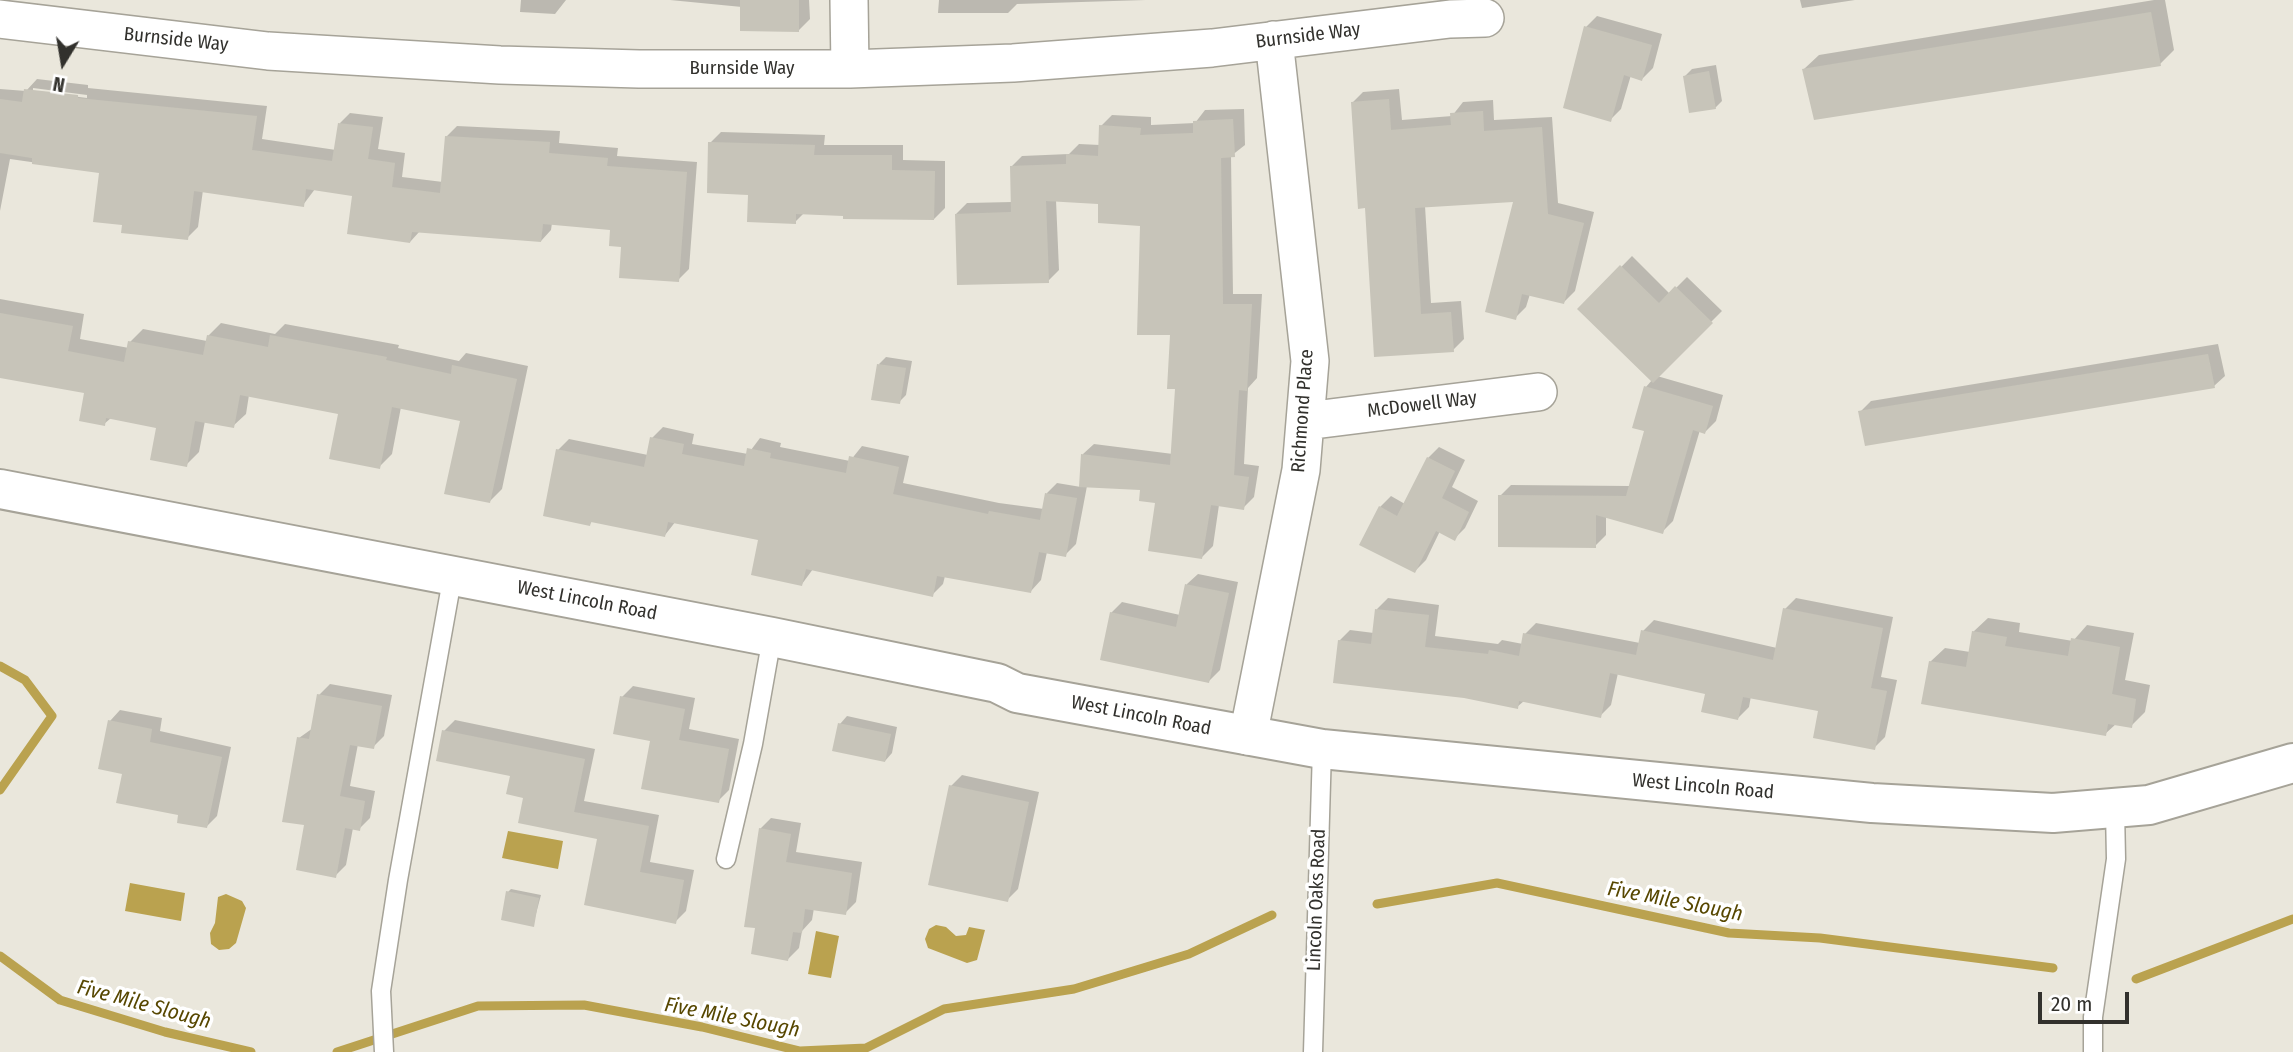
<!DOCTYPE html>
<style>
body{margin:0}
#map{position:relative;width:2293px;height:1052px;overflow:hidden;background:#eae7dc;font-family:"Fira Sans Condensed",sans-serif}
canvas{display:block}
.north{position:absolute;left:28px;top:28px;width:70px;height:70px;-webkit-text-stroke:5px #fff;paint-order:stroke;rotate:191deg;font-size:19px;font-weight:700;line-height:28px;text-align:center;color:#32312d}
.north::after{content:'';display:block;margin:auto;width:24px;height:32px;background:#32312d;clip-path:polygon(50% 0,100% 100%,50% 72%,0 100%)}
.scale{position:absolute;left:2038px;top:992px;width:91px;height:32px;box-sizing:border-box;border:4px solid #32312d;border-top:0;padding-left:9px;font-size:21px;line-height:24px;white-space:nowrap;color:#32312d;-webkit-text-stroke:5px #fff;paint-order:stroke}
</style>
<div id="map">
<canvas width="2293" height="1052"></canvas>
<div class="north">N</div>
<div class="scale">20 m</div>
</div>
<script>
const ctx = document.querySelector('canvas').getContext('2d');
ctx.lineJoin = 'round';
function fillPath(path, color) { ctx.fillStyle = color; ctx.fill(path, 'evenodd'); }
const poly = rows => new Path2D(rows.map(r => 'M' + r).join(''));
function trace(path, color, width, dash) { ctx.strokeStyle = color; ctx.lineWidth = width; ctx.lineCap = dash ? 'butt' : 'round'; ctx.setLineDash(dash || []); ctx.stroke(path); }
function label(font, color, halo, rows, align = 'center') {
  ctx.font = font + ' "Fira Sans Condensed",sans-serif'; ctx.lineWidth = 7; ctx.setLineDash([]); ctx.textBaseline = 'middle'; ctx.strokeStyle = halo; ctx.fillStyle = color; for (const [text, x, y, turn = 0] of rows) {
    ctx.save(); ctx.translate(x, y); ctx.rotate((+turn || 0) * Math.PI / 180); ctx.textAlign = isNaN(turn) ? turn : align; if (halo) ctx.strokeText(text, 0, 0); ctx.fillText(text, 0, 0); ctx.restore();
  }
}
fillPath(poly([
 [508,831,563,841,558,869,502,858],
 [130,883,185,893,181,921,125,911],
 [226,894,242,901,246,908,236,943,229,949,219,950,211,944,210,933,215,923,218,897],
 [936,925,946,927,956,936,966,935,969,927,985,930,977,960,967,963,928,948,925,939,929,929],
 [816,931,839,936,831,978,808,974]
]), '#baa24f');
fillPath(poly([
 [521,0,566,0,555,14,520,12],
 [670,0,809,0,810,19,799,30,742,7],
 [939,0,1146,0,1017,4,1008,13,938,13],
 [1800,0,1855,0,1802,8],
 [2154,0,2165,0,2174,50,2160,64,1804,69,1819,55],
 [1597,16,1662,34,1653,68,1642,79,1631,75,1621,109,1610,120,1586,27],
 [1716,65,1722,101,1715,108,1685,76,1692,69],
 [37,79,88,85,88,88,267,106,262,139,336,150,340,123,350,113,383,117,378,149,405,153,402,177,443,182,446,137,457,126,560,131,559,143,618,148,617,156,697,162,689,269,678,280,623,245,612,228,552,223,551,230,541,241,420,231,410,242,354,195,315,189,303,205,203,190,198,227,187,238,124,224,101,172,10,159,0,211,0,89,26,91],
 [33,88,87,95,87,98,33,91],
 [1399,89,1402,120,1452,116,1463,102,1493,100,1494,120,1552,117,1558,203,1594,212,1575,291,1564,302,1530,294,1526,307,1515,318,1515,200,1425,206,1431,303,1461,301,1464,339,1453,350,1376,355,1367,206,1352,103,1363,92],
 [1244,109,1245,145,1231,156,1233,294,1262,294,1257,378,1248,388,1244,464,1259,466,1254,497,1243,508,1219,505,1213,546,1202,557,1157,502,1142,489,1087,486,1076,544,1065,555,1047,552,1041,580,1031,591,945,576,943,584,932,595,813,569,802,584,760,539,676,521,665,535,593,520,590,524,558,450,569,439,648,455,652,438,663,427,694,434,692,444,748,454,760,438,781,443,780,447,850,461,862,446,909,456,903,483,999,503,1044,509,1047,493,1057,483,1081,487,1083,454,1094,444,1173,454,1177,388,1172,333,1142,224,1100,203,1056,200,1059,270,1048,281,956,214,967,203,1012,202,1011,167,1022,156,1069,154,1079,144,1100,145,1101,126,1112,115,1151,117,1151,125,1195,123,1205,110],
 [721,132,825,135,824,145,903,145,903,160,945,161,945,208,934,219,805,212,795,222,750,193,710,143],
 [1632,256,1670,294,1687,277,1722,311,1657,376,1723,395,1716,421,1705,432,1700,430,1673,521,1662,532,1606,516,1606,535,1595,546,1500,496,1511,485,1630,486,1646,430,1646,387,1652,380,1580,309],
 [0,299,84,314,80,339,129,348,130,342,143,329,207,341,208,336,221,323,275,334,285,324,399,345,398,348,459,361,466,353,528,366,502,489,490,501,462,420,401,407,392,454,379,467,340,412,249,395,246,414,233,426,205,421,199,452,186,465,158,427,111,418,104,424,86,392,0,376],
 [2218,344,2225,376,2214,386,1860,412,1871,401],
 [886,357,912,361,906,395,899,402,879,364],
 [1439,447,1465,460,1452,487,1478,501,1465,528,1454,539,1440,531,1426,560,1415,571,1380,507,1391,496,1405,504,1428,458],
 [1198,574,1238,582,1220,670,1209,681,1111,613,1122,602,1180,615,1187,584],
 [1388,598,1439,605,1435,636,1498,644,1502,640,1523,644,1525,634,1536,623,1640,643,1643,631,1654,620,1777,648,1785,609,1796,598,1893,617,1881,677,1897,680,1885,737,1874,748,1820,710,1751,696,1749,707,1738,718,1707,693,1618,673,1611,705,1600,716,1524,701,1517,707,1339,641,1350,630,1374,633,1377,609],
 [1988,618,2020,623,2019,632,2073,641,2087,625,2134,633,2125,680,2150,685,2145,712,2131,726,2116,724,2105,734,1930,662,1945,648,1970,652,1973,632],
 [330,684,392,695,384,736,373,747,358,744,350,786,375,791,370,818,359,829,353,828,346,865,335,876,306,824,299,738,313,728,319,695],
 [633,686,695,698,689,729,739,739,729,790,718,801,652,740,622,697],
 [120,710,162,718,160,731,231,747,217,816,206,827,124,773,110,721],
 [847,716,897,727,892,753,885,761,840,724],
 [455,720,595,749,584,801,659,815,650,862,694,870,686,911,675,922,599,838,525,796,512,775,444,731],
 [962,775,1039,792,1018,889,1007,900,951,786],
 [771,818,801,823,796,852,862,862,856,902,845,913,814,908,812,920,802,931,799,948,788,959,757,927,760,829],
 [511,889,541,895,533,925,508,892]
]), '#0003');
trace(poly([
 [0,666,25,680,52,716,0,790],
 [1377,904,1497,883,1729,933,1820,938,2053,968],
 [0,956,60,1000,165,1032,251,1052],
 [2136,979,2293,919],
 [337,1052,478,1006,584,1005,702,1027,800,1051,866,1048,944,1009,1074,989,1189,954,1272,915]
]), '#baa24f', 9);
fillPath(poly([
 [740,0,799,0,799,32,740,31],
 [2151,12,2161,66,1814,120,1802,69],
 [1584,26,1652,45,1642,81,1624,75,1611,122,1563,108],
 [1709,71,1716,109,1689,113,1683,76],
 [24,89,78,95,78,98,257,116,252,150,332,161,338,123,373,127,368,159,395,163,392,187,440,193,445,136,550,142,549,153,608,158,607,166,687,172,679,282,619,278,621,247,609,246,610,230,543,224,541,242,412,232,410,243,347,234,352,196,306,189,304,207,194,191,188,240,121,233,122,225,93,222,99,173,32,164,32,158,0,153,0,99,22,102],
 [1389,99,1391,130,1451,125,1450,113,1483,111,1484,131,1542,127,1548,214,1584,223,1564,304,1522,294,1516,320,1485,312,1513,202,1415,208,1421,314,1451,312,1454,352,1374,357,1365,208,1358,209,1351,102],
 [1233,119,1235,157,1221,158,1223,304,1252,304,1247,391,1239,390,1234,475,1249,477,1244,510,1211,505,1202,559,1148,551,1155,503,1139,501,1140,490,1079,487,1081,454,1170,465,1175,389,1167,389,1170,335,1137,335,1140,226,1098,223,1098,204,1046,201,1049,283,957,285,955,214,1011,212,1010,166,1066,164,1066,154,1098,156,1099,125,1141,128,1140,135,1193,133,1193,121],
 [708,142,815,145,814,155,892,155,892,170,935,171,934,220,843,219,843,216,796,214,796,224,747,222,748,195,707,193],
 [1620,265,1659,303,1675,286,1713,323,1653,383,1577,309],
 [0,313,73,326,68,351,124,362,128,341,203,355,207,335,268,347,270,335,387,357,386,360,451,374,452,365,517,379,490,503,444,494,460,421,392,407,380,469,329,459,338,414,240,395,234,428,195,421,187,467,150,460,156,428,106,418,105,426,79,421,84,393,0,378],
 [2208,354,2215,388,1865,446,1858,411],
 [877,364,906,368,900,404,871,400],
 [1644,386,1713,406,1705,434,1693,430,1663,534,1596,515,1596,548,1498,547,1498,495,1626,496,1644,431,1632,428],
 [650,437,684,444,682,454,744,466,747,448,771,453,770,458,846,473,849,456,899,467,893,494,988,514,989,511,1040,520,1045,493,1077,498,1066,557,1039,552,1031,593,937,576,933,597,806,569,802,586,751,575,758,540,668,522,665,537,591,522,590,526,543,516,556,449,644,467],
 [1427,457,1455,471,1442,498,1469,512,1455,541,1436,531,1415,573,1359,545,1379,506,1397,516],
 [1185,584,1229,593,1209,683,1100,660,1110,612,1176,627],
 [1783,608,1883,628,1871,688,1887,691,1875,750,1813,738,1818,711,1743,697,1738,720,1701,712,1705,694,1610,673,1601,718,1519,701,1518,709,1464,698,1333,683,1338,640,1371,644,1375,609,1429,615,1425,647,1488,654,1489,650,1519,656,1523,633,1636,655,1641,630,1773,660],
 [1972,631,2007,637,2005,646,2068,656,2071,638,2120,647,2112,694,2136,699,2132,728,2108,724,2106,736,1921,704,1929,661,1966,667],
 [317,694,382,706,374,749,350,745,340,796,365,801,360,831,345,828,336,878,296,870,304,825,282,822,297,737,309,739],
 [620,696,685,709,679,740,729,749,719,803,641,789,650,741,613,734],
 [108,720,152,729,150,742,222,757,207,828,177,823,178,815,116,803,122,774,98,769],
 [838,723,891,734,885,762,832,751],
 [442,730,585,759,574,812,649,826,640,872,684,880,676,924,584,905,597,839,518,823,523,798,506,794,510,776,436,761],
 [949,785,1029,802,1008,902,928,885],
 [759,828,791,834,786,862,852,873,846,915,805,909,802,933,793,932,788,961,751,954,755,928,744,927],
 [506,891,539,898,534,927,501,920]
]), '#c7c4b9');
const service = poly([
 [726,859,753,744,772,637],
 [384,1052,381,991,398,880,453,574],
 [1313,1052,1322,749],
 [2093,1052,2093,1017,2116,859,2115,810]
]);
const minor = poly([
 [849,0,850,69],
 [0,19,268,51,500,65,639,69,850,69,1013,63,1212,48,1450,19,1485,18],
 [1306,421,1538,392],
 [1248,736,1301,470,1310,361,1274,40]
]);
const tertiary = poly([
 [0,489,772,637,997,683,1017,693,1322,749,1872,803,2053,813,2149,805,2293,763]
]);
trace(service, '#a6a398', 21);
trace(minor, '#a6a398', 40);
trace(tertiary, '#a6a398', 42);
trace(service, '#fff', 18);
trace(minor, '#fff', 37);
trace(tertiary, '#fff', 38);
label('19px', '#32312d', '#fff', [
 ["Burnside Way",1308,36,-7],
 ["Burnside Way",176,40,6],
 ["Burnside Way",742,69],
 ["McDowell Way",1422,405,-7],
 ["Richmond Place",1303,411,-86],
 ["West Lincoln Road",587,601,11],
 ["West Lincoln Road",1141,716,11],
 ["West Lincoln Road",1703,787,5],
 ["Lincoln Oaks Road",1317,900,-88]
]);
label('italic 21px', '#574700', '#fff', [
 ["Five Mile Slough",1675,902,11],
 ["Five Mile Slough",144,1005,15],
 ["Five Mile Slough",732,1018,11]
]);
</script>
